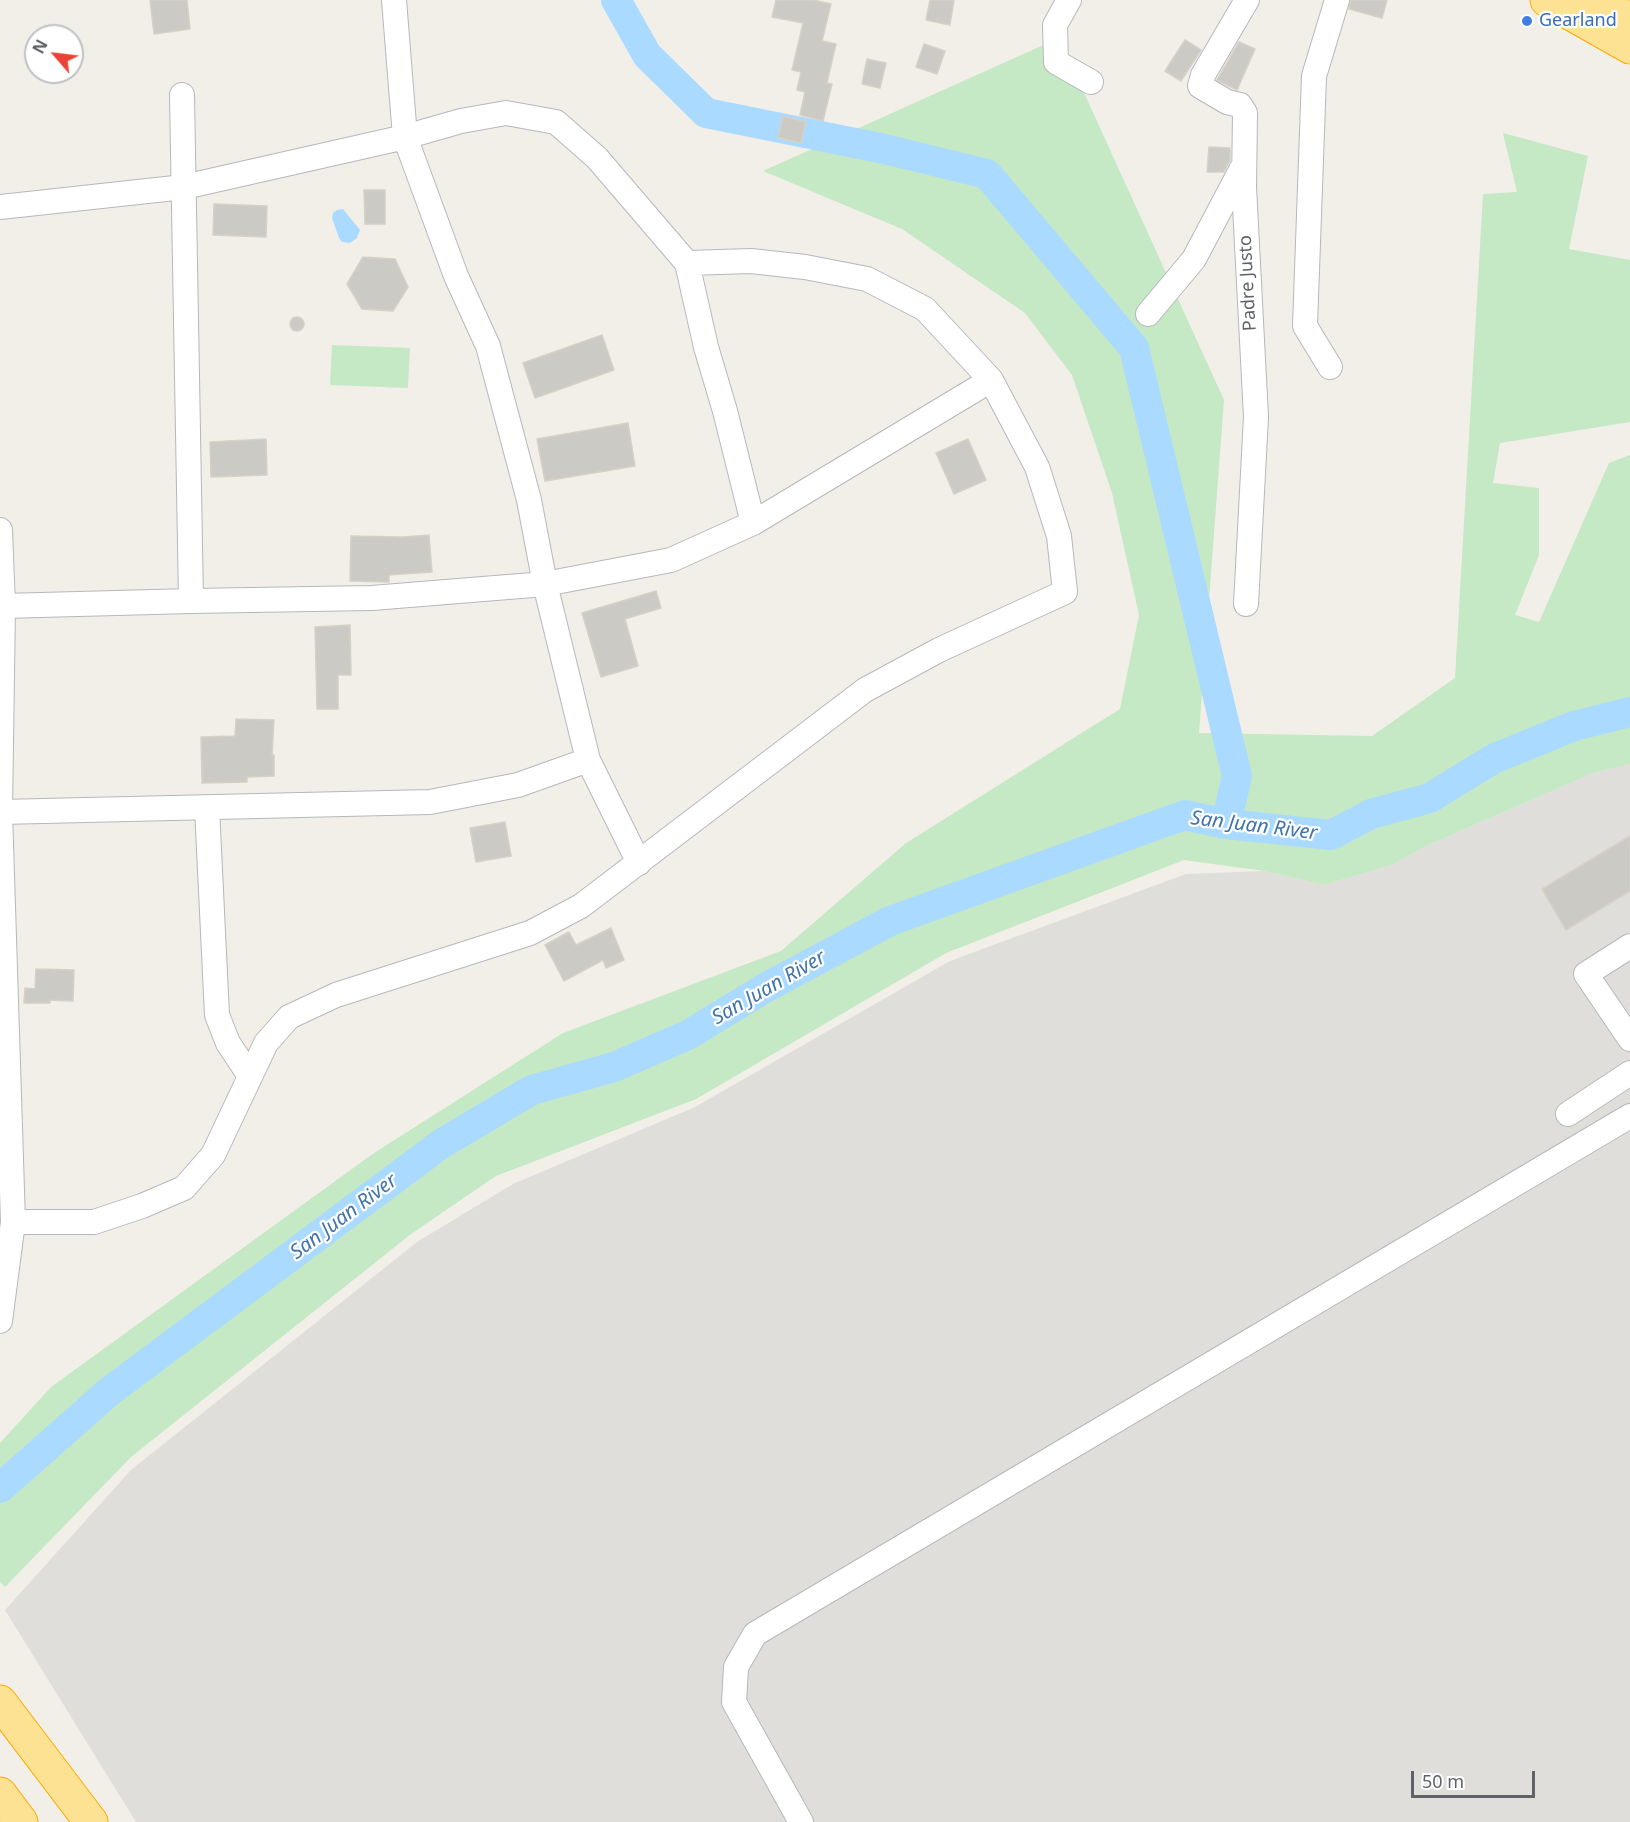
<!DOCTYPE html>
<style>
body{margin:0}
#map{position:relative;width:1630px;height:1822px;overflow:hidden;background:#f1efe8;font-family:"Noto Sans",sans-serif}
canvas{display:block}
.north{position:absolute;left:24px;top:24px;width:60px;height:60px;box-sizing:border-box;background:#fff;border:2px solid #bfc1c3;border-radius:50%;rotate:298deg;font-size:16px;font-weight:700;line-height:24px;text-align:center;color:#5f6368}
.north::after{content:'';display:block;margin:auto;width:21px;height:27px;background:#ea4335;clip-path:polygon(50% 0,100% 100%,50% 72%,0 100%)}
.scale{position:absolute;left:1411px;top:1771px;width:124px;height:27px;box-sizing:border-box;border:3px solid #5f6368;border-top:0;padding-left:8px;font-size:18px;line-height:21px;white-space:nowrap;color:#5f6368;-webkit-text-stroke:4px #fff;paint-order:stroke}
</style>
<div id="map">
<canvas width="1630" height="1822"></canvas>
<div class="north">N</div>
<div class="scale">50 m</div>
</div>
<script>
const ctx = document.querySelector('canvas').getContext('2d');
ctx.lineJoin = 'round';
function fillPath(path, color) { ctx.fillStyle = color; ctx.fill(path, 'evenodd'); }
const poly = rows => new Path2D(rows.map(r => 'M' + r).join(''));
function trace(path, color, width, dash) { ctx.strokeStyle = color; ctx.lineWidth = width; ctx.lineCap = dash ? 'butt' : 'round'; ctx.setLineDash(dash || []); ctx.stroke(path); }
function label(font, color, halo, rows, align = 'center') {
  ctx.font = font + ' "Noto Sans",sans-serif'; ctx.lineWidth = 4.5; ctx.setLineDash([]); ctx.textBaseline = 'middle'; ctx.strokeStyle = halo; ctx.fillStyle = color; for (const [text, x, y, turn = 0] of rows) {
    ctx.save(); ctx.translate(x, y); ctx.rotate((+turn || 0) * Math.PI / 180); ctx.textAlign = isNaN(turn) ? turn : align; if (halo) ctx.strokeText(text, 0, 0); ctx.fillText(text, 0, 0); ctx.restore();
  }
}
fillPath(poly([
 [1630,764,1630,1822,136,1822,5,1610,131,1470,417,1242,513,1184,695,1107,950,961,1186,874,1264,871,1324,885,1392,865,1426,846,1593,773]
]), '#e0deda');
fillPath(poly([
 [1059,38,1224,400,1199,733,1372,736,1455,678,1483,194,1517,192,1503,133,1588,156,1569,249,1630,260,1630,422,1500,443,1493,483,1539,488,1539,555,1515,615,1539,622,1609,463,1630,455,1630,764,1593,773,1426,846,1392,865,1324,885,1264,871,1184,860,946,953,696,1099,496,1176,411,1234,131,1457,5,1587,0,1582,0,1443,51,1387,374,1153,563,1033,781,951,906,843,1120,709,1139,615,1112,493,1072,375,1025,313,902,229,763,171],
 [332,345,410,348,408,388,330,385]
]), '#c5e8c5');
fillPath(poly([
 [343,209,360,230,357,238,350,243,342,242,339,238,332,218,333,213,337,210]
]), '#aadaff');
trace(poly([
 [616,0,647,55,706,113,880,148,987,174,1134,348,1237,776,1226,824],
 [0,1488,110,1391,441,1144,532,1090,614,1067,688,1035,765,988,890,921,1185,815,1226,824,1331,835,1371,814,1430,798,1493,759,1574,726,1630,712]
]), '#aadaff', 30);
const building = poly([
 [150,0,187,0,190,29,154,34,150,0],
 [776,0,813,0,831,4,822,41,836,44,827,83,832,84,823,121,800,115,805,92,797,90,801,72,792,70,803,23,772,17,776,0],
 [930,0,954,0,950,25,926,20,930,0],
 [1351,0,1387,0,1382,18,1349,9,1351,0],
 [1185,40,1201,50,1181,81,1165,71,1185,40],
 [1239,42,1255,49,1237,90,1217,80,1239,42],
 [924,44,945,51,937,74,916,67,924,44],
 [867,59,886,63,880,88,862,84,867,59],
 [783,116,806,122,801,143,778,138,783,116],
 [1209,147,1230,148,1230,160,1224,172,1207,172,1209,147],
 [364,190,385,190,385,224,365,224,364,190],
 [214,204,267,206,266,237,213,235,214,204],
 [363,257,395,259,408,287,393,311,362,309,347,284,363,257],
 '290 324a7 7 0 1 1 14 0a7 7 0 1 1-14 0Z',
 [602,335,614,370,535,398,523,363,602,335],
 [628,423,635,466,545,481,537,439,628,423],
 [266,439,267,475,211,477,210,442,266,439],
 [968,439,986,480,954,494,936,453,968,439],
 [429,535,432,572,389,575,389,582,350,581,351,536,403,537,429,535],
 [656,591,661,608,625,619,638,666,601,677,582,613,656,591],
 [350,625,351,675,338,675,338,709,317,709,315,627,350,625],
 [236,719,274,720,272,755,274,755,274,776,247,777,247,782,202,783,201,737,235,736,236,719],
 [505,822,511,856,476,862,470,828,505,822],
 [1630,836,1630,891,1566,930,1542,889,1630,836],
 [611,928,624,960,606,968,603,960,564,981,545,945,569,932,576,945,611,928],
 [36,969,74,970,73,1001,50,1000,50,1003,24,1003,25,988,35,989,36,969]
]);
fillPath(building, '#cccac5');
trace(building, '#d6d1c6', 1.5);
const minor = poly([
 [394,0,405,137,456,276,488,346,529,500,545,584,588,760,639,863],
 [1069,0,1055,25,1056,62,1091,82],
 [182,95,191,601],
 [0,207,184,187,405,137,461,121,506,113,556,122,597,158,687,263,706,347,725,411,753,523],
 [1148,314,1194,259,1242,168],
 [1330,367,1305,326,1314,76,1337,0],
 [0,530,3,606,0,812,13,1222,0,1321],
 [1246,604,1256,417,1244,187,1245,113,1240,105,1227,102,1200,86,1203,75,1247,0],
 [3,606,191,601,372,598,545,584,671,560,753,523,991,380],
 [207,808,217,1015,228,1043,250,1076],
 [0,812,430,802,518,785,588,760],
 [1630,946,1586,974,1630,1039],
 [1568,1114,1630,1073],
 [13,1222,94,1222,142,1206,184,1188,213,1155,266,1043,289,1017,336,995,530,933,581,906,865,690,939,650,1065,592,1059,536,1037,467,991,380,925,309,867,279,805,267,751,261,687,263],
 [801,1822,734,1702,736,1667,755,1634,1630,1116]
]);
const highway = poly([
 [1547,0,1630,47],
 [1577,1,1630,18],
 [0,1702,91,1822],
 [0,1794,21,1822]
]);
trace(minor, '#b5b8bc', 26);
trace(highway, '#f9ab00', 35);
trace(minor, '#fff', 24);
trace(highway, '#fde293', 33);
for (const [x, y, r, color] of [
 [1527,21,6,"#3f7fe0"]
]) { const dot = new Path2D(); dot.arc(x, y, r, 0, 2 * Math.PI); ctx.fillStyle = color; ctx.fill(dot); trace(dot, '#fff', 2); }
label('18px', '#366cbe', '#fff', [
 ["Gearland",1539,21]
], 'left');
label('18px', '#5f6368', '#fff', [
 ["Padre Justo",1248,283,-93]
]);
label('italic 20px', '#4174aa', '#fff', [
 ["San Juan River",1254,826,7],
 ["San Juan River",769,988,-30],
 ["San Juan River",344,1217,-37]
]);
</script>
